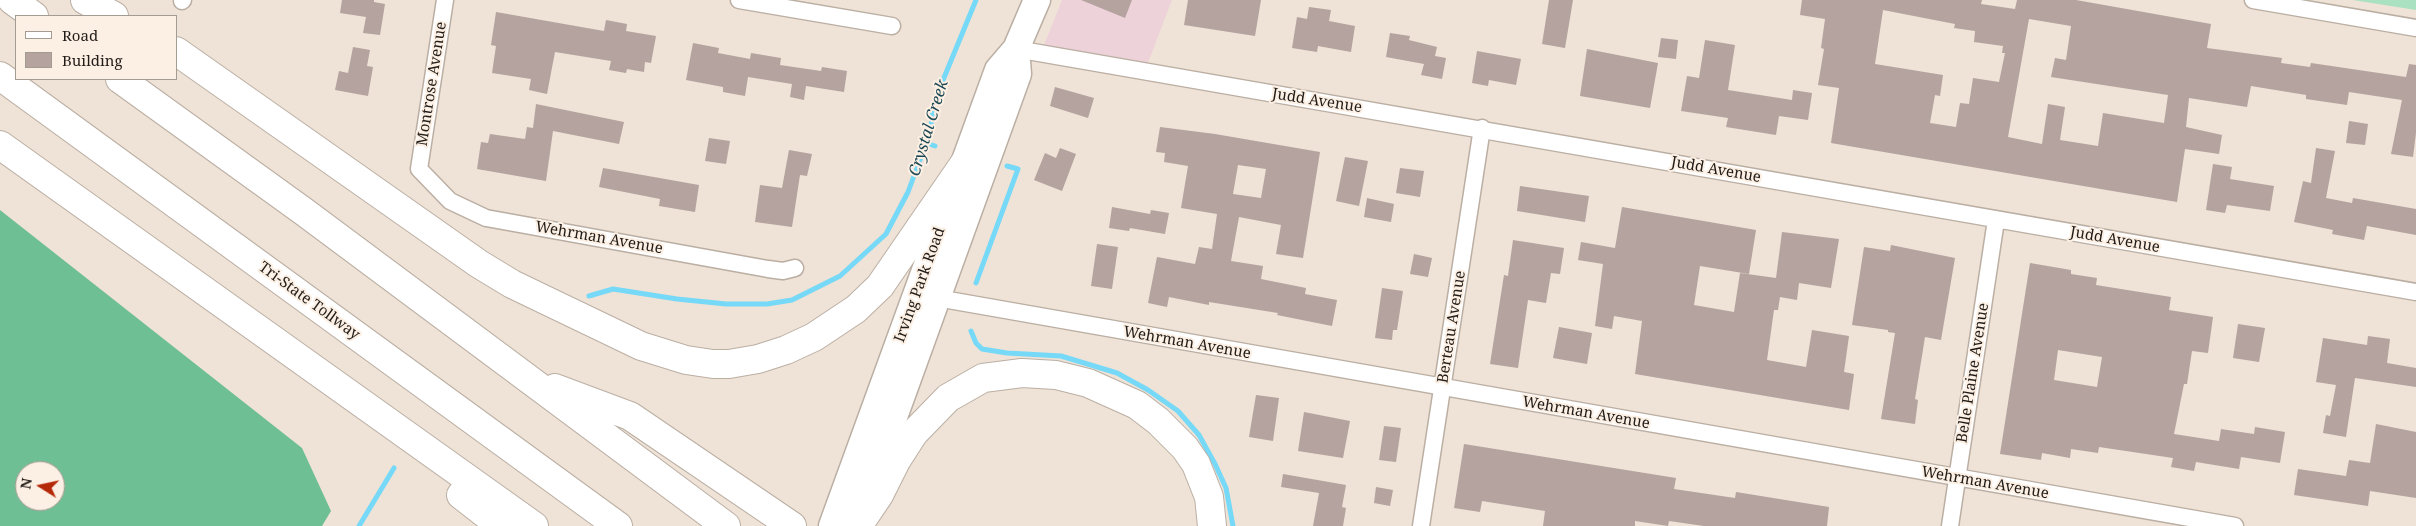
<!DOCTYPE html>
<style>
body{margin:0}
#map{position:relative;width:2416px;height:526px;overflow:hidden;background:#efe2d6;font-family:"Noto Serif",serif}
canvas{display:block}
.legend{position:absolute;left:15px;top:15px;width:162px;height:65px;box-sizing:border-box;background:#fcefe3;border:1px solid #a49b92;margin:0;padding:6px 9px;list-style:none;font-size:15px;color:#211c18}
.legend li{display:flex;align-items:center;gap:10px;height:25px}
.legend b{width:25px;border:1px solid #a49b92}
.north{position:absolute;left:15px;top:461px;width:50px;height:50px;box-sizing:border-box;background:#fcefe3;border:1px solid #a49b92;border-radius:50%;rotate:280deg;font-size:14px;font-weight:700;line-height:20px;text-align:center;color:#211c18}
.north::after{content:'';display:block;margin:auto;width:18px;height:22px;background:#b42907;clip-path:polygon(50% 0,100% 100%,50% 72%,0 100%)}
</style>
<div id="map">
<canvas width="2416" height="526"></canvas>
<ul class="legend">
<li><b style="height:6px;background:#fff"></b>Road</li>
<li><b style="height:14px;background:#b4a39f"></b>Building</li>
</ul>
<div class="north">N</div>
</div>
<script>
const ctx = document.querySelector('canvas').getContext('2d');
ctx.lineJoin = 'round';
function fillPath(path, color) { ctx.fillStyle = color; ctx.fill(path, 'evenodd'); }
const poly = rows => new Path2D(rows.map(r => 'M' + r).join(''));
function trace(path, color, width, dash) { ctx.strokeStyle = color; ctx.lineWidth = width; ctx.lineCap = dash ? 'butt' : 'round'; ctx.setLineDash(dash || []); ctx.stroke(path); }
function label(font, color, halo, rows, align = 'center') {
  ctx.font = font + ' "Noto Serif",serif'; ctx.lineWidth = 4; ctx.setLineDash([]); ctx.textBaseline = 'middle'; ctx.strokeStyle = halo; ctx.fillStyle = color; for (const [text, x, y, turn = 0] of rows) {
    ctx.save(); ctx.translate(x, y); ctx.rotate((+turn || 0) * Math.PI / 180); ctx.textAlign = isNaN(turn) ? turn : align; if (halo) ctx.strokeText(text, 0, 0); ctx.fillText(text, 0, 0); ctx.restore();
  }
}
fillPath(poly([
 [1062,0,1172,0,1146,68,1042,50]
]), '#edd3d9');
fillPath(poly([
 [2353,0,2416,0,2416,10]
]), '#a9e1c1');
fillPath(poly([
 [0,210,302,448,331,511,322,526,0,526],
 [25,471,55,471,55,501,25,501]
]), '#6fbf94');
trace(poly([
 [926,143,935,146],
 [976,283,1018,169,1007,166],
 [589,296,613,289,677,299,726,304,767,304,792,300,840,276,886,234,908,192,930,133,934,102,976,0],
 [971,331,976,343,982,349,1007,353,1061,356,1117,373,1148,390,1178,411,1199,435,1215,464,1226,488,1233,526],
 [359,526,394,468]
]), '#76d9f7', 5);
fillPath(poly([
 [342,0,374,0,374,2,385,4,380,35,363,33,366,17,340,13],
 [1081,0,1132,0,1125,18],
 [1188,0,1261,0,1255,36,1184,25],
 [1549,0,1573,0,1565,48,1542,44],
 [1802,0,1982,0,1981,4,2015,9,2017,0,2076,0,2211,24,2207,48,2282,58,2281,63,2310,67,2311,63,2406,77,2409,64,2416,65,2416,133,2413,157,2391,154,2402,100,2349,92,2347,105,2306,99,2306,95,2251,86,2247,107,2189,98,2186,127,2222,135,2219,154,2185,149,2177,202,1831,143,1839,88,1818,85,1824,49,1821,48,1825,19,1800,15],
 [1883,10,1955,24,1954,28,1975,31,1974,42,2003,46,2002,53,2005,53,1999,82,1973,78,1969,104,1960,103,1956,127,1930,123,1935,95,1940,96,1943,75,1875,64],
 [2029,19,2071,26,2066,60,2055,58,2051,77,2168,95,2164,123,2103,113,2098,146,2060,140,2065,107,2048,104,2042,144,2008,137],
 [1309,7,1331,10,1329,21,1355,26,1351,52,1318,46,1317,52,1292,48,1297,17,1307,19],
 [496,12,604,31,606,20,627,24,626,31,656,36,651,63,645,62,644,72,627,69,626,73,609,70,611,61,555,52,547,94,529,90,531,79,492,73,496,46,491,45],
 [1390,33,1410,36,1409,40,1437,47,1435,56,1446,58,1442,79,1421,75,1424,64,1386,57],
 [1661,38,1678,40,1676,59,1658,57],
 [1705,40,1735,45,1728,90,1792,100,1793,90,1812,93,1808,120,1779,116,1776,135,1726,127,1728,118,1681,111,1687,76,1699,78],
 [693,43,719,48,718,53,750,59,751,53,781,58,780,65,821,71,822,67,847,71,844,92,806,86,804,100,790,97,792,84,748,77,745,96,723,92,723,87,686,80],
 [353,47,370,50,367,66,373,67,368,96,335,90,339,71,348,73],
 [1587,49,1658,63,1650,108,1580,96],
 [1477,51,1521,59,1516,85,1489,80,1488,86,1472,83],
 [1055,87,1094,98,1088,118,1050,106],
 [536,104,624,122,619,144,553,131,546,181,477,169,481,142,488,143,490,134,525,139,527,127,533,128],
 [2349,121,2368,124,2365,145,2346,143],
 [1160,127,1215,134,1320,152,1303,258,1276,254,1281,225,1239,217,1231,261,1263,266,1261,279,1306,288,1305,294,1337,300,1332,326,1277,315,1278,313,1209,302,1209,305,1169,297,1167,307,1148,303,1157,257,1195,264,1199,247,1212,249,1217,214,1181,208,1188,166,1164,162,1165,153,1156,152],
 [1238,165,1266,169,1261,198,1233,194],
 [709,138,730,141,726,164,705,161],
 [1060,148,1076,154,1062,191,1034,180,1045,153,1056,158],
 [2316,148,2335,151,2326,198,2352,203,2353,198,2416,209,2416,235,2367,226,2364,240,2332,234,2333,230,2294,222,2303,181,2311,183],
 [789,150,812,154,807,176,800,175,792,227,755,222,760,185,782,188],
 [1345,157,1368,161,1359,206,1336,201],
 [2213,164,2232,167,2230,179,2274,186,2270,211,2227,205,2225,213,2206,210],
 [603,168,699,185,695,212,659,206,660,199,599,187],
 [1400,168,1424,171,1420,197,1396,193],
 [1520,186,1589,196,1585,222,1517,211],
 [1367,198,1394,204,1391,222,1364,217],
 [1112,207,1150,214,1151,210,1169,213,1165,234,1130,228,1129,231,1109,228],
 [1622,207,1756,230,1749,274,1700,266,1694,305,1734,312,1740,273,1776,278,1782,232,1839,239,1831,288,1799,283,1797,300,1780,297,1778,310,1774,310,1767,360,1806,367,1812,330,1849,336,1844,372,1854,374,1849,410,1635,374,1642,321,1614,316,1612,329,1595,326,1603,264,1578,260,1581,242,1615,248],
 [1513,240,1564,248,1560,274,1551,273,1546,303,1528,300,1518,368,1490,364,1504,275,1508,276],
 [1097,244,1118,247,1112,289,1091,286],
 [1891,245,1955,258,1941,340,1925,337,1915,399,1918,400,1915,424,1881,419,1895,333,1888,332,1888,330,1852,325,1864,247,1890,251],
 [1414,254,1432,258,1428,277,1410,274],
 [2030,263,2071,270,2071,274,2097,278,2096,285,2171,297,2169,310,2213,317,2208,353,2192,351,2187,384,2184,384,2174,434,2219,441,2221,429,2254,434,2255,427,2285,432,2280,463,2241,457,2239,469,2196,462,2194,471,2171,467,2173,458,2099,447,2098,453,2071,449,2070,458,2042,453,2041,460,2000,454],
 [2058,350,2102,357,2097,387,2054,380],
 [1382,288,1403,291,1397,330,1393,330,1392,340,1375,338],
 [2238,324,2265,328,2259,362,2233,358],
 [1559,327,1592,333,1587,364,1553,358],
 [2368,336,2390,339,2387,363,2416,368,2416,387,2355,378,2346,437,2323,433,2326,415,2330,416,2336,385,2316,382,2323,338,2367,345],
 [1256,395,1279,398,1273,441,1249,437],
 [1304,412,1350,421,1343,458,1298,451],
 [2376,424,2416,432,2416,498,2370,491,2368,506,2294,495,2298,469,2346,476,2349,460,2370,463],
 [1384,426,1401,428,1396,462,1379,460],
 [1464,444,1676,478,1674,489,1735,498,1736,492,1829,507,1827,526,1704,526,1669,521,1668,526,1635,521,1635,526,1543,526,1545,511,1482,501,1480,512,1454,508],
 [1283,474,1346,485,1342,507,1346,508,1343,526,1313,526,1319,493,1281,487],
 [1376,487,1393,490,1390,506,1374,503]
]), '#b4a39f');
const minor = poly([
 [445,0,419,169,450,201,486,218,768,269,783,271,795,268],
 [739,0,892,26],
 [2253,0,2416,28],
 [182,1,183,0],
 [1016,49,2416,292],
 [937,298,2235,526],
 [1421,526,1482,128],
 [1950,526,1996,220]
]);
const primary = poly([
 [860,511,1018,74,1016,49],
 [832,526,998,70,1016,49,1037,0]
]);
const motorway = poly([
 [12,0,34,16],
 [85,0,114,16],
 [176,51,479,264,512,284,641,346,686,360,713,364,729,364,758,359,786,350,814,337,856,309,880,286,966,161],
 [0,76,618,526],
 [120,79,303,211,726,526],
 [0,145,534,526],
 [555,388,630,416,792,526],
 [461,495,501,526],
 [858,526,879,495,896,461,914,433,948,398,983,378,1022,373,1056,375,1088,383,1137,405,1158,421,1185,448,1196,464,1209,497,1212,526]
]);
trace(minor, '#bbafa4', 19);
trace(primary, '#bbafa4', 29);
trace(motorway, '#bbafa4', 30);
trace(minor, '#fff', 16);
trace(primary, '#fff', 26);
trace(motorway, '#fff', 28);
label('15px', '#211c18', '#fcefe3', [
 ["Montrose Avenue",432,84,-81],
 ["Judd Avenue",1317,101,9],
 ["Judd Avenue",1716,170,10],
 ["Wehrman Avenue",599,238,10],
 ["Judd Avenue",2115,240,10],
 ["Irving Park Road",920,285,-70],
 ["Tri-State Tollway",309,301,36],
 ["Berteau Avenue",1452,327,-81],
 ["Wehrman Avenue",1187,343,10],
 ["Belle Plaine Avenue",1973,373,-81],
 ["Wehrman Avenue",1586,413,10],
 ["Wehrman Avenue",1985,483,10]
]);
label('italic 16px', '#1a4653', '#fcefe3', [
 ["Crystal Creek",929,128,-73]
]);
</script>
